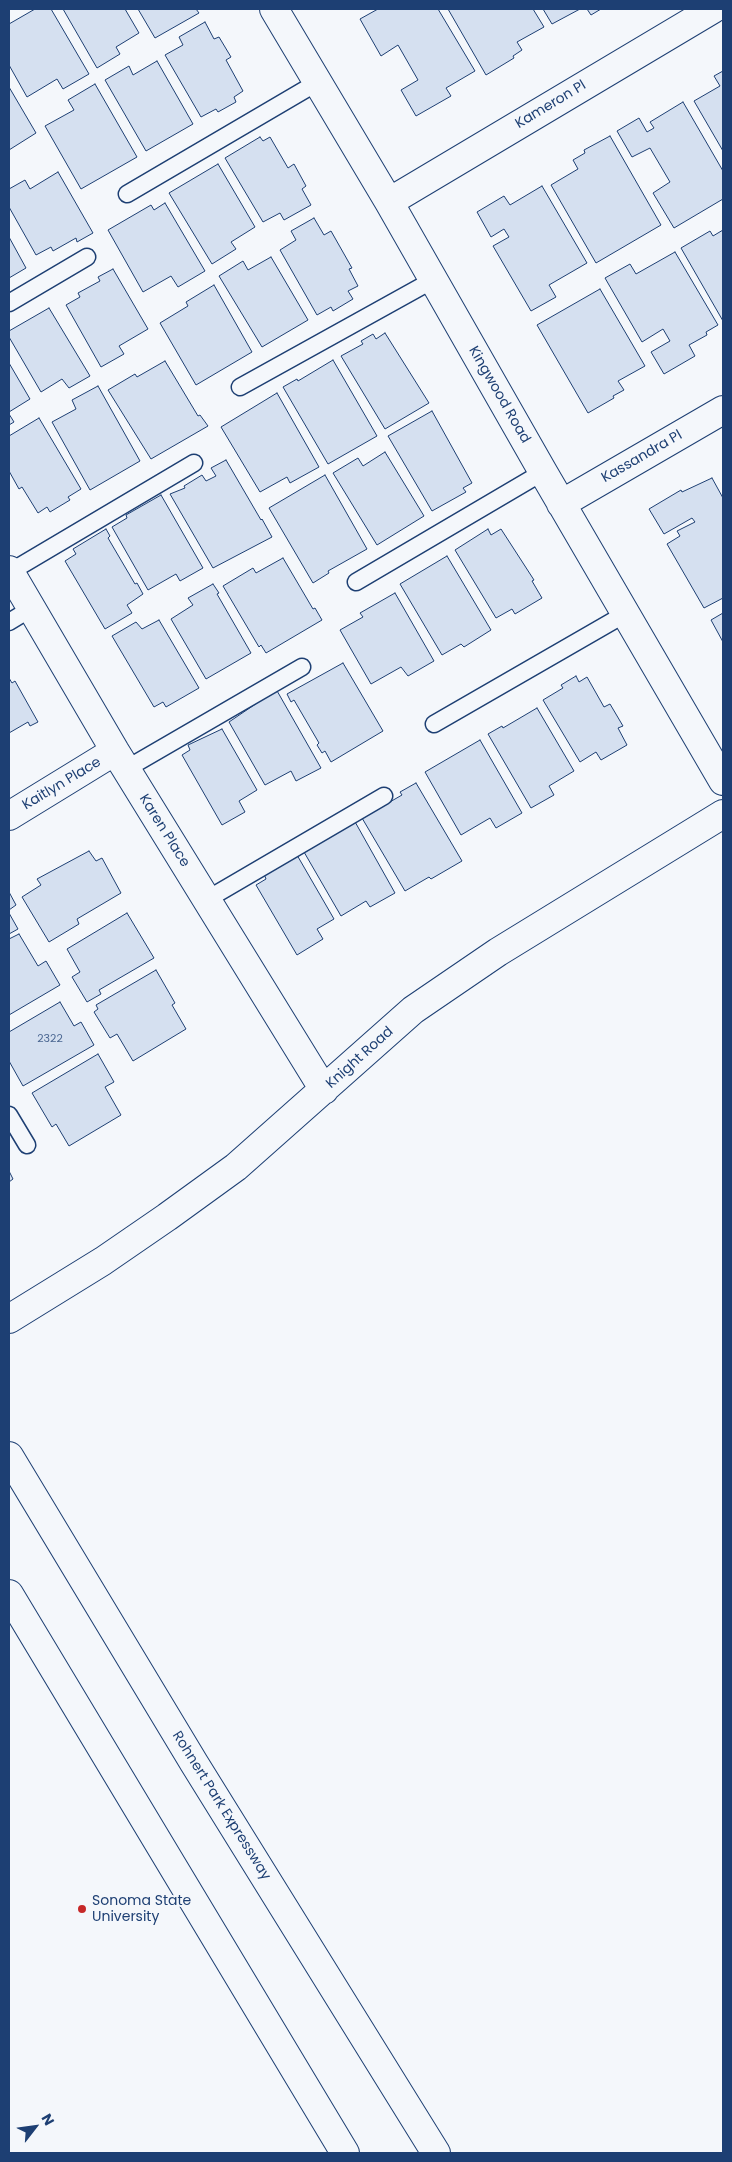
<!DOCTYPE html>
<style>
body{margin:0}
#map{position:relative;width:732px;height:2162px;overflow:hidden;background:#f4f7fb;font-family:Poppins,sans-serif}
canvas{display:block}
.frame{position:absolute;inset:0;border:10px solid #1d3f73;pointer-events:none}
.north{position:absolute;left:10px;top:2102px;width:50px;height:50px;-webkit-text-stroke:4px #f4f7fb;paint-order:stroke;rotate:60deg;font-size:14px;font-weight:700;line-height:20px;text-align:center;color:#1d3f73}
.north::after{content:'';display:block;margin:auto;width:18px;height:22px;background:#1d3f73;clip-path:polygon(50% 0,100% 100%,50% 72%,0 100%)}
</style>
<div id="map">
<canvas width="732" height="2162"></canvas>
<div class="frame"></div>
<div class="north">N</div>
</div>
<script>
const ctx = document.querySelector('canvas').getContext('2d');
ctx.lineJoin = 'round';
function fillPath(path, color) { ctx.fillStyle = color; ctx.fill(path, 'evenodd'); }
const poly = rows => new Path2D(rows.map(r => 'M' + r).join(''));
function trace(path, color, width, dash) { ctx.strokeStyle = color; ctx.lineWidth = width; ctx.lineCap = dash ? 'butt' : 'round'; ctx.setLineDash(dash || []); ctx.stroke(path); }
function label(font, color, halo, rows, align = 'center') {
  ctx.font = font + ' Poppins,sans-serif'; ctx.lineWidth = 4; ctx.setLineDash([]); ctx.textBaseline = 'middle'; ctx.strokeStyle = halo; ctx.fillStyle = color; for (const [text, x, y, turn = 0] of rows) {
    ctx.save(); ctx.translate(x, y); ctx.rotate((+turn || 0) * Math.PI / 180); ctx.textAlign = isNaN(turn) ? turn : align; if (halo) ctx.strokeText(text, 0, 0); ctx.fillText(text, 0, 0); ctx.restore();
  }
}
const building = poly([
 [35,9,51,9,89,74,63,89,57,79,27,97,9,65,9,24,35,9],
 [63,9,125,9,139,33,116,47,120,54,97,68,63,9],
 [138,9,196,9,199,13,155,38,138,9],
 [378,9,438,9,475,71,446,88,451,96,416,116,401,90,418,80,398,45,381,56,360,19,378,9],
 [448,9,533,9,544,27,517,42,522,50,513,56,514,58,486,75,448,9],
 [543,9,580,9,552,24,543,9],
 [587,9,601,9,591,15,587,9],
 [205,22,214,39,219,37,231,57,226,60,243,91,234,97,236,102,218,112,216,109,201,117,165,55,183,45,179,37,205,22],
 [157,61,193,124,146,151,105,80,129,66,133,75,157,61],
 [723,71,723,151,694,101,720,86,714,76,723,71],
 [95,84,137,157,81,189,45,126,74,110,68,100,95,84],
 [9,87,36,133,9,150,9,87],
 [683,102,723,171,723,199,674,228,653,193,670,182,650,148,632,157,617,131,639,118,647,132,654,128,650,122,683,102],
 [610,136,661,225,596,263,551,185,578,169,573,160,585,153,584,150,610,136],
 [260,137,263,141,270,137,288,168,294,164,306,186,302,189,311,205,284,220,280,213,263,222,225,158,260,137],
 [218,164,255,227,231,242,236,249,212,264,169,193,218,164],
 [58,172,93,233,77,242,76,238,53,251,51,247,36,255,9,207,9,189,25,180,30,189,58,172],
 [542,186,587,263,549,285,556,297,531,311,493,246,509,237,504,229,491,237,477,212,504,196,510,205,542,186],
 [165,203,205,271,178,287,171,276,143,292,108,230,151,205,154,210,165,203],
 [314,218,324,235,331,231,352,268,349,269,358,286,348,291,353,299,333,311,331,307,317,315,280,250,296,240,291,231,314,218],
 [723,230,723,321,681,248,710,231,713,236,723,230],
 [9,237,26,268,9,278,9,237],
 [675,252,718,325,706,332,707,335,689,345,695,356,664,374,651,352,670,341,663,329,642,342,605,278,630,264,636,274,675,252],
 [271,257,308,320,262,347,219,276,243,261,248,270,271,257],
 [113,269,148,329,119,346,124,354,101,367,66,305,80,297,78,293,100,281,98,277,113,269],
 [214,285,252,352,196,385,160,323,188,306,186,302,214,285],
 [600,289,645,366,618,381,624,390,613,396,614,398,588,413,537,325,600,289],
 [49,308,90,376,69,388,62,379,41,392,9,337,9,331,49,308],
 [385,333,429,403,385,429,341,356,363,344,361,341,373,334,376,339,385,333],
 [333,360,377,436,328,464,283,387,297,379,298,381,333,360],
 [165,361,198,416,200,415,208,426,151,459,108,390,135,374,137,377,165,361],
 [9,363,30,399,9,412,9,363],
 [98,386,140,461,90,490,52,422,76,409,72,400,98,386],
 [277,393,319,467,290,483,287,477,260,492,221,427,277,393],
 [432,411,472,483,463,488,466,492,432,511,388,436,432,411],
 [9,414,14,422,9,425,9,414],
 [39,418,81,489,68,497,70,500,50,512,47,507,38,513,22,487,19,489,9,471,9,436,39,418],
 [385,452,424,516,377,545,333,473,358,458,363,466,385,452],
 [226,460,261,520,262,519,272,537,213,568,170,494,185,488,184,486,202,475,206,481,216,476,211,468,226,460],
 [325,475,367,549,328,571,329,573,313,583,269,508,325,475],
 [712,478,723,498,723,598,704,608,667,544,680,536,677,531,695,522,692,518,664,534,649,509,681,490,682,492,712,478],
 [161,495,203,568,180,581,176,574,148,590,112,527,127,518,126,515,161,495],
 [106,529,110,536,108,538,135,584,137,583,143,594,127,605,132,613,105,629,65,561,76,554,73,549,106,529],
 [488,529,491,535,501,529,534,580,532,581,542,598,515,614,512,609,496,618,455,550,488,529],
 [447,556,491,630,464,647,461,644,442,655,400,584,447,556],
 [283,558,313,609,315,608,322,620,266,653,261,645,259,647,223,586,253,568,256,573,283,558],
 [213,584,219,593,217,594,251,653,206,679,171,619,193,605,188,598,213,584],
 [395,593,434,661,408,676,401,667,371,684,340,630,363,617,360,613,395,593],
 [723,613,723,642,711,620,723,613],
 [159,620,199,688,166,707,163,702,154,707,112,636,136,622,142,629,159,620],
 [343,663,383,731,331,762,325,751,322,753,317,745,319,743,294,700,291,702,287,694,343,663],
 [576,676,579,682,587,677,604,707,610,704,623,726,618,728,627,745,601,760,596,752,580,762,543,700,563,688,561,685,576,676],
 [9,678,12,683,15,681,38,722,30,726,28,722,9,733,9,678],
 [276,689,321,768,296,781,291,771,265,785,229,722,257,703,256,700,276,689],
 [537,708,574,771,549,786,554,795,531,808,488,734,502,726,503,728,537,708],
 [222,729,257,790,239,801,245,812,222,825,182,755,190,750,188,745,222,729],
 [480,740,522,813,496,828,490,818,461,835,425,772,480,740],
 [416,783,462,861,431,879,429,877,405,891,362,818,402,795,400,792,416,783],
 [354,820,395,893,370,907,366,901,341,916,304,852,354,820],
 [89,851,96,861,102,858,121,893,77,919,79,924,49,942,22,897,41,885,37,879,89,851],
 [297,855,334,919,317,929,323,939,297,955,256,885,266,879,264,874,297,855],
 [9,892,16,905,9,910,9,892],
 [9,913,18,929,9,934,9,913],
 [127,913,154,958,99,990,101,994,87,1002,72,977,80,972,67,949,127,913],
 [19,934,38,966,46,961,60,985,9,1015,9,939,19,934],
 [156,970,175,1003,172,1005,186,1029,133,1061,117,1034,110,1038,94,1012,98,1009,96,1005,156,970],
 [60,1002,74,1026,81,1022,94,1045,23,1086,9,1061,9,1032,60,1002],
 [98,1054,114,1082,105,1087,121,1115,69,1146,56,1124,52,1127,32,1093,98,1054],
 [9,1171,13,1179,9,1182,9,1171]
]);
fillPath(building, '#d5e0f0');
trace(building, '#1d3f73', 1);
const lane = poly([
 [127,194,318,82],
 [9,303,87,257],
 [240,387,433,280],
 [10,572,194,463],
 [356,582,543,472],
 [9,622,32,608],
 [434,724,625,614],
 [126,769,302,667],
 [206,900,384,796],
 [9,1115,27,1145]
]);
const street = poly([
 [274,9,389,202,543,472,723,781],
 [389,202,713,9],
 [561,504,723,410],
 [9,570,115,751,324,1090],
 [9,816,115,751],
 [9,1319,103,1261,167,1217,236,1167,413,1010,498,952,723,814]
]);
const secondary = poly([
 [9,1456,194,1763,436,2153],
 [9,1594,345,2153]
]);
trace(lane, '#1d3f73', 19);
trace(street, '#1d3f73', 30);
trace(secondary, '#1d3f73', 30);
trace(lane, '#f4f7fb', 16);
trace(street, '#f4f7fb', 28);
trace(secondary, '#f4f7fb', 28);
for (const [x, y, r, color] of [
 [82,1909,5,"#c62828"]
]) { const dot = new Path2D(); dot.arc(x, y, r, 0, 2 * Math.PI); ctx.fillStyle = color; ctx.fill(dot); trace(dot, '#f4f7fb', 2); }
label('11px', '#4b6792', null, [
 ["2322",50,1039]
]);
label('14px', '#1d3f73', '#f4f7fb', [
 ["Kameron Pl",551,105,-31],
 ["Kingwood Road",499,395,60],
 ["Kassandra Pl",642,457,-30],
 ["Kaitlyn Place",62,784,-31],
 ["Karen Place",164,831,58],
 ["Knight Road",360,1058,-42],
 ["Rohnert Park Expressway",221,1806,58]
]);
label('14px', '#1d3f73', '#f4f7fb', [
 ["Sonoma State",92,1901],
 ["University",92,1917]
], 'left');
</script>
